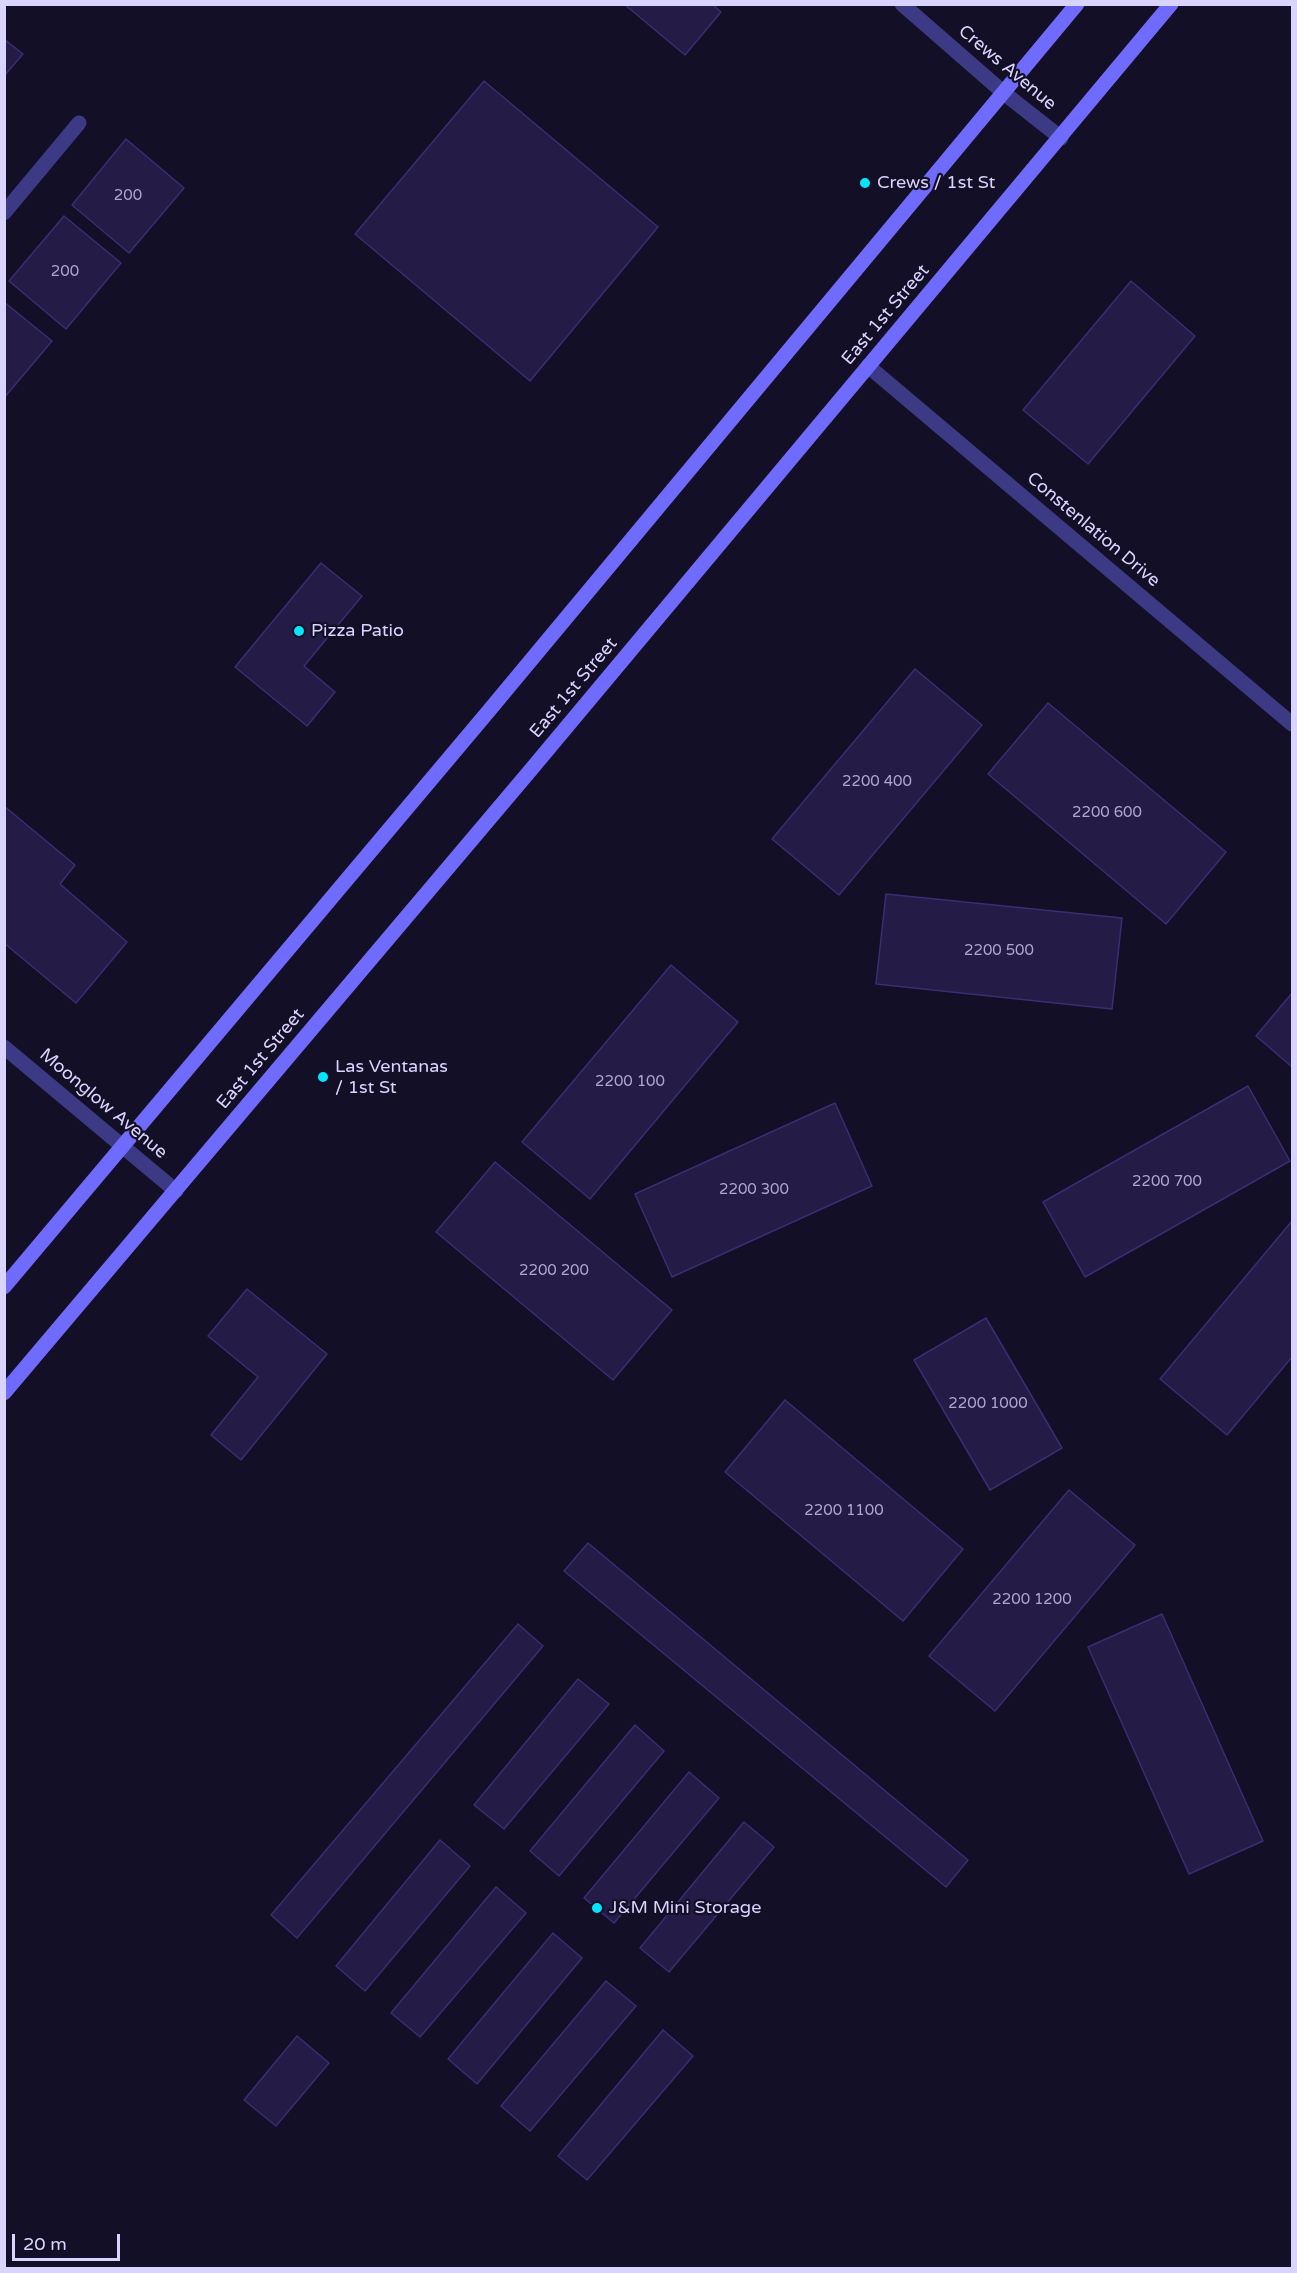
<!DOCTYPE html>
<style>
body{margin:0}
#map{position:relative;width:1297px;height:2273px;overflow:hidden;background:#130f26;font-family:"Varela Round",sans-serif}
canvas{display:block}
.frame{position:absolute;inset:0;border:6px solid #d9d4ff;pointer-events:none}
.scale{position:absolute;left:12px;top:2234px;width:108px;height:27px;box-sizing:border-box;border:3px solid #d9d4ff;border-top:0;padding-left:8px;font-size:18px;line-height:21px;white-space:nowrap;color:#d9d4ff;-webkit-text-stroke:4px #130f26;paint-order:stroke}
</style>
<div id="map">
<canvas width="1297" height="2273"></canvas>
<div class="frame"></div>
<div class="scale">20 m</div>
</div>
<script>
const ctx = document.querySelector('canvas').getContext('2d');
ctx.lineJoin = 'round';
function fillPath(path, color) { ctx.fillStyle = color; ctx.fill(path, 'evenodd'); }
const poly = rows => new Path2D(rows.map(r => 'M' + r).join(''));
function trace(path, color, width, dash) { ctx.strokeStyle = color; ctx.lineWidth = width; ctx.lineCap = dash ? 'butt' : 'round'; ctx.setLineDash(dash || []); ctx.stroke(path); }
function label(font, color, halo, rows, align = 'center') {
  ctx.font = font + ' "Varela Round",sans-serif'; ctx.lineWidth = 4.5; ctx.setLineDash([]); ctx.textBaseline = 'middle'; ctx.strokeStyle = halo; ctx.fillStyle = color; for (const [text, x, y, turn = 0] of rows) {
    ctx.save(); ctx.translate(x, y); ctx.rotate((+turn || 0) * Math.PI / 180); ctx.textAlign = isNaN(turn) ? turn : align; if (halo) ctx.strokeText(text, 0, 0); ctx.fillText(text, 0, 0); ctx.restore();
  }
}
const building = poly([
 [624,4,712,4,721,12,685,55,624,4],
 [4,39,23,54,4,76,4,39],
 [484,81,658,227,530,381,355,234,484,81],
 [126,139,184,188,129,253,72,205,126,139],
 [64,216,121,263,66,329,9,281,64,216],
 [1131,281,1195,336,1088,464,1023,410,1131,281],
 [4,302,52,341,4,398,4,302],
 [321,563,362,596,304,666,335,692,307,726,235,667,321,563],
 [915,669,982,725,839,895,772,839,915,669],
 [1048,703,1226,852,1166,924,988,774,1048,703],
 [4,806,75,865,60,884,127,942,76,1003,4,943,4,806],
 [886,894,1122,918,1112,1009,876,984,886,894],
 [671,965,738,1022,590,1199,522,1142,671,965],
 [1292,993,1292,1067,1256,1036,1292,993],
 [1248,1086,1290,1161,1085,1277,1043,1202,1248,1086],
 [835,1103,872,1186,672,1277,635,1194,835,1103],
 [495,1162,672,1310,613,1380,436,1232,495,1162],
 [1292,1221,1292,1357,1227,1435,1160,1379,1292,1221],
 [247,1289,327,1354,241,1460,211,1435,258,1377,208,1336,247,1289],
 [986,1318,1062,1448,990,1490,914,1360,986,1318],
 [785,1400,963,1549,903,1621,725,1472,785,1400],
 [1069,1490,1135,1545,995,1711,929,1656,1069,1490],
 [588,1543,968,1860,946,1887,564,1571,588,1543],
 [1162,1614,1263,1841,1189,1874,1088,1647,1162,1614],
 [518,1624,543,1646,297,1938,271,1915,518,1624],
 [578,1679,609,1704,504,1829,474,1805,578,1679],
 [635,1725,664,1751,559,1876,530,1851,635,1725],
 [689,1772,719,1798,614,1923,584,1898,689,1772],
 [744,1822,774,1847,669,1972,640,1948,744,1822],
 [440,1840,470,1866,365,1991,336,1966,440,1840],
 [496,1887,526,1913,420,2037,391,2013,496,1887],
 [553,1933,582,1958,477,2084,448,2059,553,1933],
 [606,1981,636,2006,530,2131,501,2106,606,1981],
 [663,2030,693,2056,587,2180,558,2156,663,2030],
 [297,2036,329,2063,276,2126,244,2100,297,2036]
]);
fillPath(building, '#241b47');
trace(building, '#3b2d73', 1.5);
trace(poly([
 [4,213,79,123]
]), '#3d3a85', 15);
trace(poly([
 [902,4,1004,93,1061,138],
 [868,366,1292,724],
 [4,1047,176,1191]
]), '#3d3a85', 15);
trace(poly([
 [4,1287,487,713,1077,4],
 [4,1393,529,772,1171,4]
]), '#6f6bff', 15);
for (const [x, y, r, color] of [
 [865,183,6,"#00e5ff"],
 [299,631,6,"#00e5ff"],
 [323,1077,6,"#00e5ff"],
 [597,1908,6,"#00e5ff"]
]) { const dot = new Path2D(); dot.arc(x, y, r, 0, 2 * Math.PI); ctx.fillStyle = color; ctx.fill(dot); trace(dot, '#130f26', 2); }
label('15px', '#aca6d1', null, [
 ["200",128,196],
 ["200",65,272],
 ["2200 400",877,782],
 ["2200 600",1107,813],
 ["2200 500",999,951],
 ["2200 100",630,1082],
 ["2200 700",1167,1182],
 ["2200 300",754,1190],
 ["2200 200",554,1271],
 ["2200 1000",988,1404],
 ["2200 1100",844,1511],
 ["2200 1200",1032,1600]
]);
label('18px', '#d9d4ff', '#130f26', [
 ["Crews Avenue",1007,68,40],
 ["East 1st Street",886,315,-50],
 ["Constenlation Drive",1093,530,40],
 ["East 1st Street",574,688,-50],
 ["East 1st Street",261,1059,-50],
 ["Moonglow Avenue",103,1104,40]
]);
label('18px', '#d9d4ff', '#130f26', [
 ["Crews / 1st St",877,183],
 ["Pizza Patio",311,631],
 ["Las Ventanas",335,1067],
 ["/ 1st St",335,1088],
 ["J&M Mini Storage",609,1908]
], 'left');
</script>
